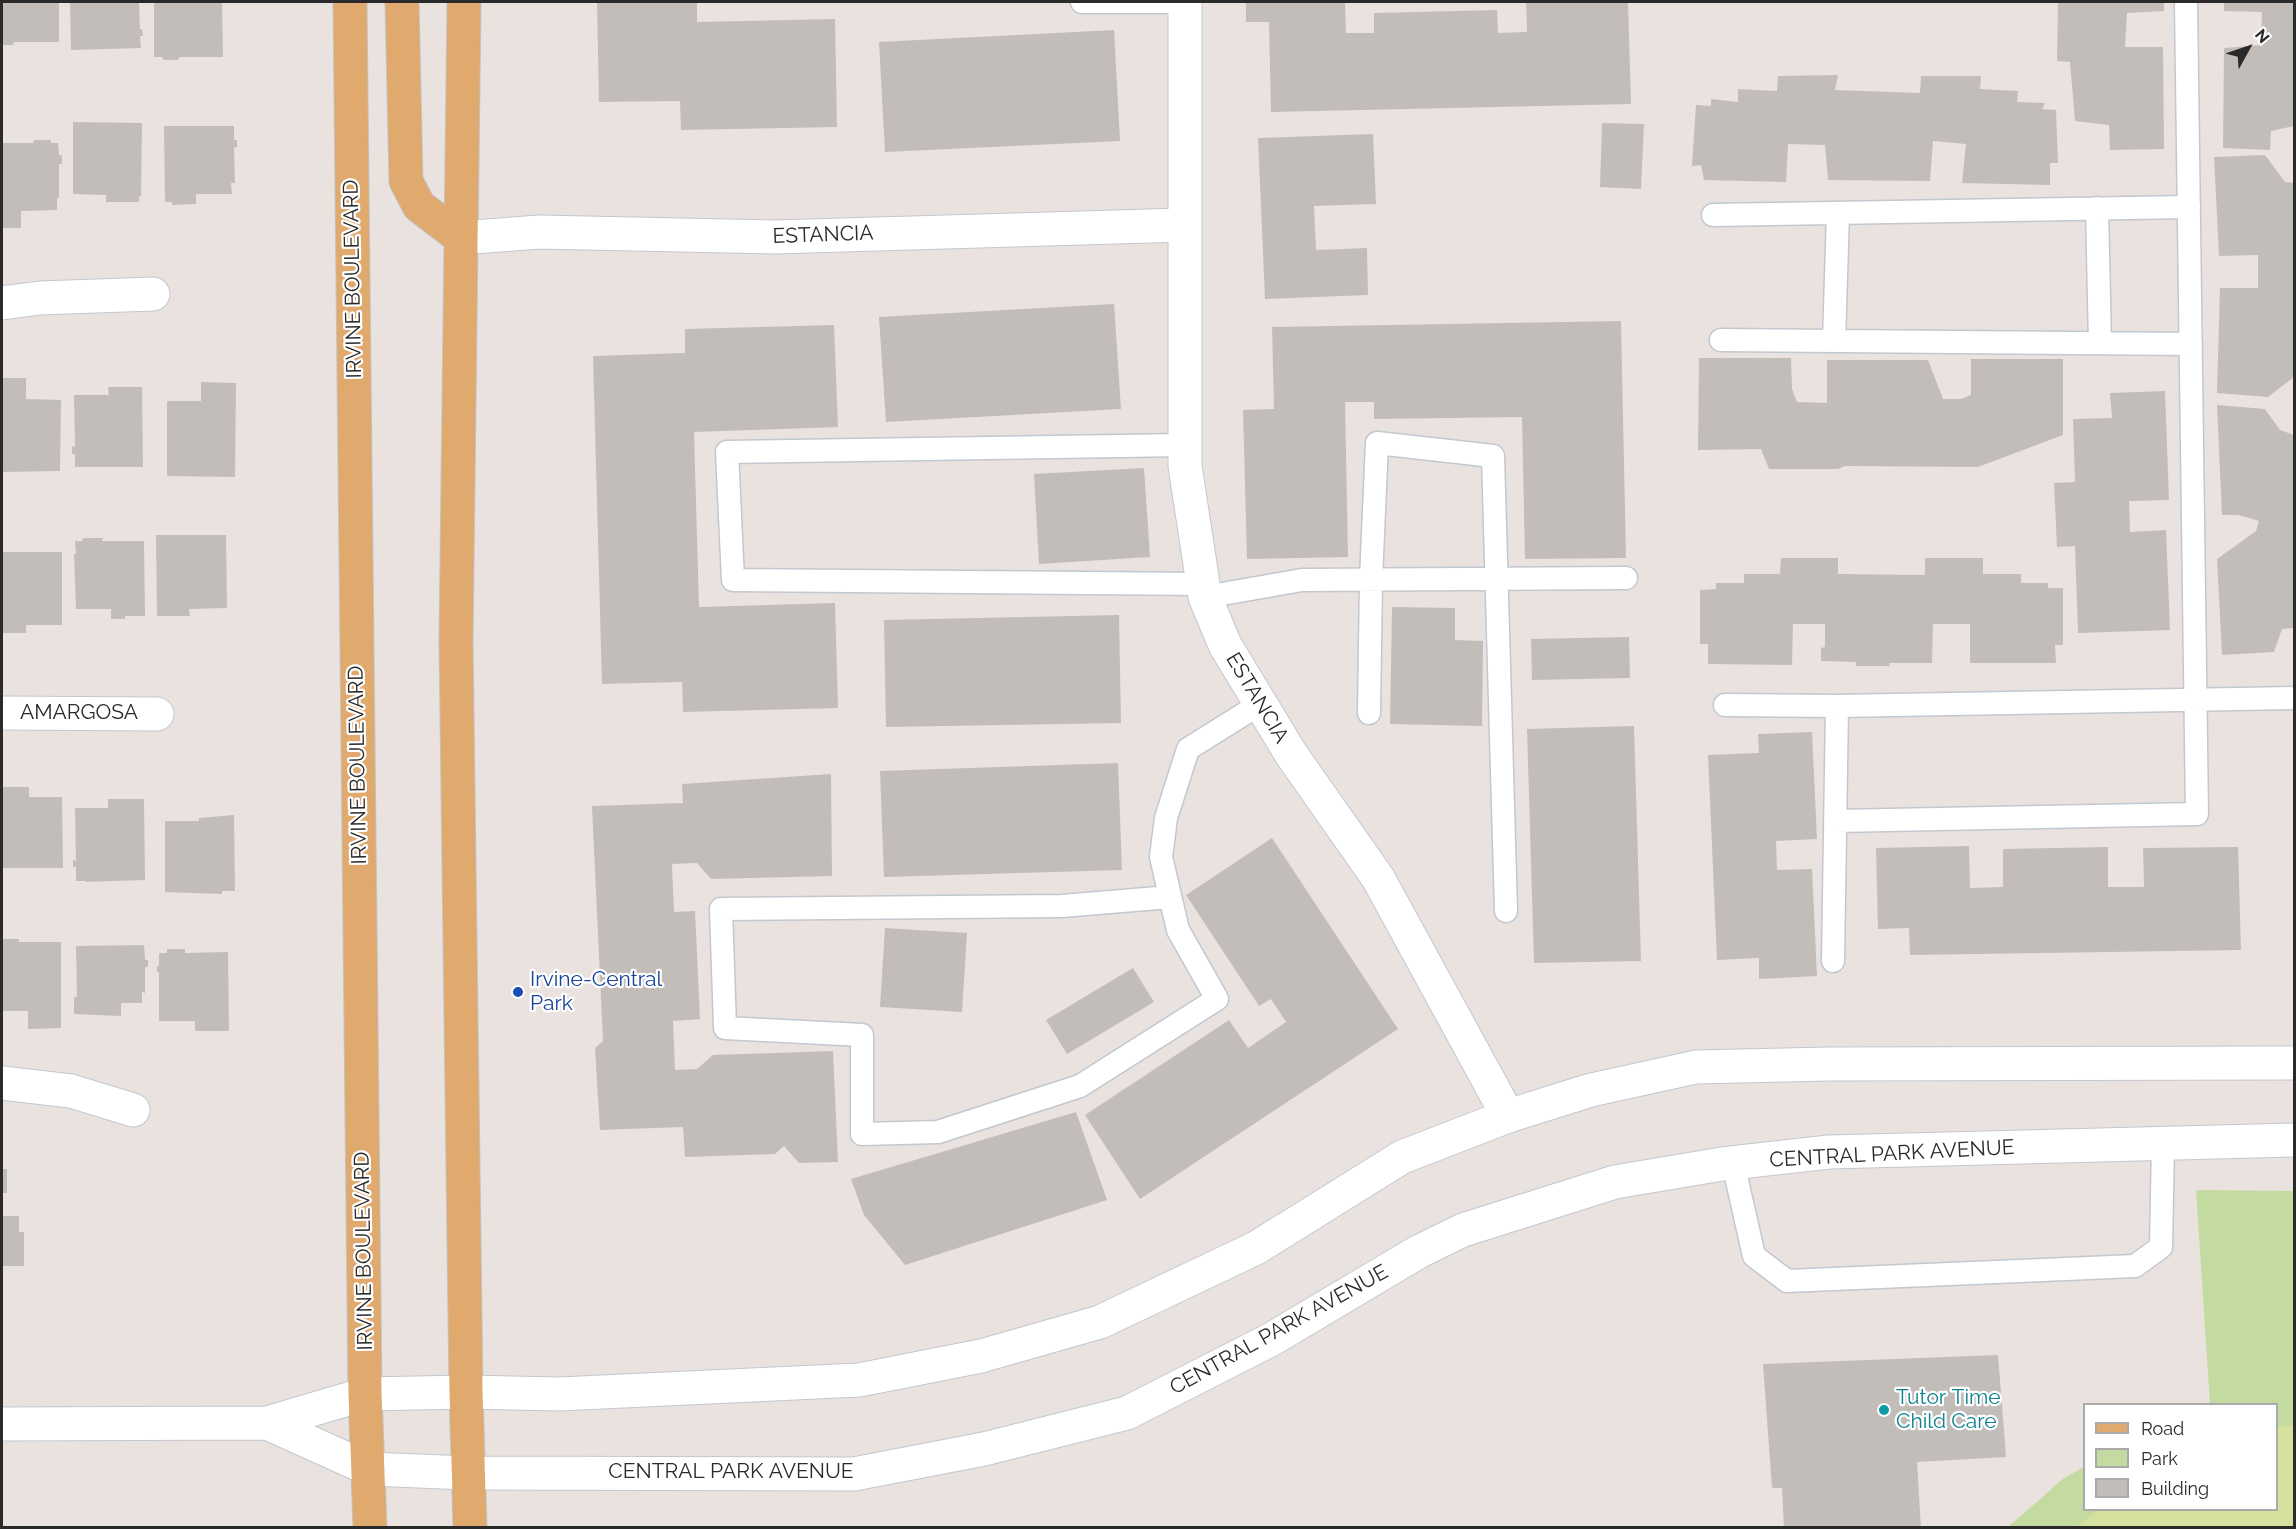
<!DOCTYPE html>
<style>
body{margin:0}
#map{position:relative;width:2296px;height:1529px;overflow:hidden;background:#eae2de;font-family:Raleway,sans-serif}
canvas{display:block}
.frame{position:absolute;inset:0;border:3px solid #2a2a2a;pointer-events:none}
.legend{position:absolute;left:2083px;top:1403px;width:195px;height:108px;box-sizing:border-box;background:#fff;border:2px solid #aaa;margin:0;padding:8px 10px;list-style:none;font-size:18px;color:#2a2a2a}
.legend li{display:flex;align-items:center;gap:12px;height:30px}
.legend b{width:30px;border:2px solid #aaa}
.north{position:absolute;left:2218px;top:18px;width:60px;height:60px;-webkit-text-stroke:4px #fff;paint-order:stroke;rotate:50deg;font-size:16px;font-weight:700;line-height:24px;text-align:center;color:#2a2a2a}
.north::after{content:'';display:block;margin:auto;width:21px;height:27px;background:#2a2a2a;clip-path:polygon(50% 0,100% 100%,50% 72%,0 100%)}
</style>
<div id="map">
<canvas width="2296" height="1529"></canvas>
<div class="frame"></div>
<ul class="legend">
<li><b style="height:8px;background:#e0a96d"></b>Road</li>
<li><b style="height:16px;background:#c3dba1"></b>Park</li>
<li><b style="height:16px;background:#c3bdb9"></b>Building</li>
</ul>
<div class="north">N</div>
</div>
<script>
const ctx = document.querySelector('canvas').getContext('2d');
ctx.lineJoin = 'round';
function fillPath(path, color) { ctx.fillStyle = color; ctx.fill(path, 'evenodd'); }
const poly = rows => new Path2D(rows.map(r => 'M' + r).join(''));
function trace(path, color, width, dash) { ctx.strokeStyle = color; ctx.lineWidth = width; ctx.lineCap = dash ? 'butt' : 'round'; ctx.setLineDash(dash || []); ctx.stroke(path); }
function label(font, color, halo, rows, align = 'center') {
  ctx.font = font + ' Raleway,sans-serif'; ctx.lineWidth = 4.5; ctx.setLineDash([]); ctx.textBaseline = 'middle'; ctx.strokeStyle = halo; ctx.fillStyle = color; for (const [text, x, y, turn = 0] of rows) {
    ctx.save(); ctx.translate(x, y); ctx.rotate((+turn || 0) * Math.PI / 180); ctx.textAlign = isNaN(turn) ? turn : align; if (halo) ctx.strokeText(text, 0, 0); ctx.fillText(text, 0, 0); ctx.restore();
  }
}
fillPath(poly([
 [2196,1190,2294,1191,2294,1527,2007,1528,2064,1478,2084,1467,2084,1510,2276,1510,2276,1404,2210,1404]
]), '#c3dba1');
fillPath(poly([
 [2294,1425,2294,1527,2076,1527,2098,1510,2276,1510,2277,1427]
]), '#d5e19e');
fillPath(poly([
 [2,2,59,2,59,42,14,42,13,45,2,45],
 [70,2,139,2,140,29,142,29,143,36,140,36,141,48,71,50],
 [154,2,222,2,223,57,180,57,178,60,164,60,162,57,154,57],
 [597,2,697,2,697,22,835,19,837,127,681,130,680,101,599,102],
 [1246,2,1345,2,1346,33,1374,33,1374,13,1497,10,1498,33,1527,32,1526,2,1628,2,1631,104,1271,112,1269,22,1246,22],
 [2058,2,2164,2,2164,11,2127,13,2125,47,2163,47,2164,149,2110,150,2109,125,2075,121,2070,62,2057,61],
 [2224,2,2294,2,2294,126,2271,131,2270,150,2223,148,2224,48,2261,45,2262,12,2224,11],
 [1114,30,1120,141,885,152,879,42],
 [1838,75,1835,90,1920,93,1921,76,1981,76,1980,89,2018,91,2017,102,2045,103,2042,109,2056,110,2058,163,2050,163,2050,185,1962,183,1966,144,1933,141,1930,181,1828,180,1825,145,1788,144,1786,182,1704,180,1701,165,1692,166,1696,105,1711,106,1711,99,1738,102,1738,89,1777,91,1778,76],
 [73,122,142,123,141,197,139,196,139,202,106,202,106,195,73,194],
 [1602,123,1644,124,1641,189,1600,187],
 [164,126,234,126,234,140,237,140,237,147,234,147,235,183,231,183,232,194,196,194,196,204,172,205,172,202,165,202],
 [1373,134,1376,204,1314,206,1316,250,1367,248,1368,295,1265,299,1258,138],
 [34,140,51,140,51,143,58,143,59,155,62,155,62,164,59,164,59,198,57,198,57,210,21,211,21,228,2,228,2,143,33,143],
 [2265,155,2285,182,2294,183,2294,377,2268,397,2217,393,2220,288,2258,288,2258,255,2219,256,2214,157],
 [1114,304,1121,409,886,422,879,317],
 [1621,321,1626,558,1525,559,1522,417,1374,419,1374,402,1345,402,1348,557,1247,559,1243,410,1274,409,1272,327],
 [834,325,838,427,694,432,699,607,835,603,838,708,683,712,682,682,602,684,593,356,685,353,685,329],
 [1699,358,1791,358,1792,389,1797,402,1827,403,1827,360,1928,360,1943,399,1961,399,1971,395,1971,359,2063,359,2063,435,1978,467,1845,466,1838,469,1769,469,1761,449,1698,450],
 [2,378,26,378,26,399,61,400,60,471,2,472],
 [201,382,236,383,235,477,167,476,167,401,201,401],
 [108,387,142,387,143,467,75,467,75,454,72,454,72,447,75,446,74,395,109,395],
 [2165,391,2169,500,2129,501,2130,532,2166,530,2170,630,2078,633,2075,546,2057,547,2054,483,2075,482,2073,419,2112,418,2110,393],
 [2217,405,2265,409,2280,430,2294,435,2294,628,2282,629,2274,652,2222,655,2217,559,2256,531,2259,521,2239,515,2222,515],
 [1144,468,1150,557,1039,564,1034,474],
 [156,535,226,535,227,608,189,609,190,616,157,616],
 [83,538,103,538,102,541,144,541,145,616,125,616,125,619,111,619,111,609,76,609,74,554,76,554,75,541,82,541],
 [2,552,62,552,62,625,26,625,26,633,2,633],
 [1781,558,1838,558,1838,574,1925,575,1925,558,1983,558,1983,574,2021,574,2021,583,2048,583,2048,588,2063,588,2063,645,2055,645,2056,663,1970,663,1970,624,1933,624,1932,663,1889,663,1890,666,1856,666,1856,662,1821,661,1821,648,1825,647,1825,624,1793,624,1792,665,1708,664,1708,644,1700,644,1700,590,1716,589,1716,583,1744,583,1744,574,1780,574],
 [1392,607,1455,608,1455,640,1483,641,1482,726,1390,724],
 [1119,615,1121,723,886,727,884,620],
 [1629,637,1630,678,1532,680,1531,639],
 [1634,726,1641,961,1534,963,1527,729],
 [1812,732,1817,839,1776,841,1777,870,1812,869,1817,976,1759,979,1759,958,1717,960,1708,755,1759,753,1758,734],
 [1118,763,1122,870,884,877,880,771],
 [831,774,832,876,711,879,697,863,672,864,674,912,695,911,700,1019,673,1021,675,1070,697,1069,713,1055,833,1051,838,1162,799,1163,784,1146,775,1154,685,1157,683,1127,600,1130,595,1048,603,1041,592,806,683,803,682,784],
 [2,787,29,787,29,797,62,797,63,868,2,868],
 [108,799,144,799,145,880,85,882,86,881,76,881,76,867,73,867,73,860,76,861,75,808,108,808],
 [234,815,235,891,222,891,222,894,165,892,165,821,199,821,199,818],
 [1272,838,1398,1029,1140,1199,1085,1115,1229,1020,1248,1048,1286,1022,1271,999,1259,1006,1186,895],
 [1969,846,1970,888,2003,887,2003,849,2108,847,2108,887,2144,887,2143,848,2238,847,2241,950,1910,955,1909,928,1878,929,1876,848],
 [885,928,967,933,962,1012,880,1007],
 [2,939,19,939,19,942,61,942,61,1028,28,1029,28,1011,2,1011],
 [144,945,145,960,148,960,148,967,145,967,145,993,142,992,142,1003,121,1003,121,1016,74,1014,74,997,77,997,76,946],
 [167,949,185,949,185,953,228,952,229,1031,195,1031,195,1021,159,1021,159,972,157,972,157,966,159,966,159,953,167,953],
 [1133,968,1154,1002,1067,1054,1046,1020],
 [1076,1112,1107,1200,905,1265,864,1215,851,1179],
 [2,1169,7,1169,7,1193,2,1193],
 [2,1216,19,1216,19,1232,24,1232,24,1266,2,1266],
 [1998,1355,2006,1457,1917,1462,1921,1528,1784,1528,1782,1488,1772,1488,1763,1364]
]), '#c3bdb9');
const service = poly([
 [1082,2,1185,2],
 [2097,208,2100,343],
 [1713,215,2189,207],
 [1721,340,2191,344],
 [1834,341,1838,213],
 [1185,445,727,452,733,580,1203,584],
 [1205,597,1302,580,1626,578],
 [1725,705,1837,706,2294,698],
 [1369,713,1371,579,1377,443,1493,456,1506,911],
 [1836,821,2197,814,2186,2],
 [1170,897,1062,906,721,909,725,1028,862,1035,862,1134,938,1132,1080,1086,1217,999,1178,930,1161,857,1166,818,1188,749,1260,704],
 [1833,961,1837,706],
 [1733,1163,1754,1256,1787,1281,2135,1266,2161,1247,2163,1144]
]);
const minor = poly([
 [1185,2,1185,466,1205,597,1225,645,1291,754,1378,878,1508,1116],
 [461,238,539,232,775,237,1184,225],
 [2,303,40,298,153,294],
 [2,713,157,714],
 [2,1083,71,1091,133,1110]
]);
const tertiary = poly([
 [267,1423,369,1469,468,1473,854,1474,984,1449,1127,1413,1272,1339,1418,1252,1463,1230,1615,1182,1722,1164,1829,1152,2294,1140],
 [2,1424,267,1423,365,1394,466,1392,559,1394,859,1380,981,1356,1100,1322,1256,1248,1402,1157,1508,1116,1591,1090,1696,1067,1829,1064,2294,1063]
]);
const primary = poly([
 [350,2,365,1394,370,1528],
 [402,2,406,181,419,206,461,238],
 [464,2,456,641,466,1392,470,1528]
]);
trace(service, '#c2c8cf', 25);
trace(minor, '#c2c8cf', 35);
trace(tertiary, '#c2c8cf', 35);
trace(primary, '#c3c3c3', 35);
trace(service, '#fff', 22);
trace(minor, '#fff', 33);
trace(tertiary, '#fff', 33);
trace(primary, '#e0a96d', 33);
for (const [x, y, r, color] of [
 [518,992,6,"#1a4fb4"],
 [1884,1410,6,"#0f9aa8"]
]) { const dot = new Path2D(); dot.arc(x, y, r, 0, 2 * Math.PI); ctx.fillStyle = color; ctx.fill(dot); trace(dot, '#fff', 2); }
label('21px', '#2a2a2a', '#fff', [
 ["ESTANCIA",823,235,-2],
 ["IRVINE BOULEVARD",353,279,-91],
 ["ESTANCIA",1257,698,59],
 ["AMARGOSA",79,713],
 ["IRVINE BOULEVARD",358,765,-91],
 ["CENTRAL PARK AVENUE",1892,1154,-3],
 ["IRVINE BOULEVARD",364,1251,-91],
 ["CENTRAL PARK AVENUE",1279,1330,-29],
 ["CENTRAL PARK AVENUE",731,1472]
]);
label('21px', '#164399', '#fff', [
 ["Irvine-Central",530,980],
 ["Park",530,1004]
], 'left');
label('21px', '#0d838f', '#fff', [
 ["Tutor Time",1896,1398],
 ["Child Care",1896,1422]
], 'left');
</script>
